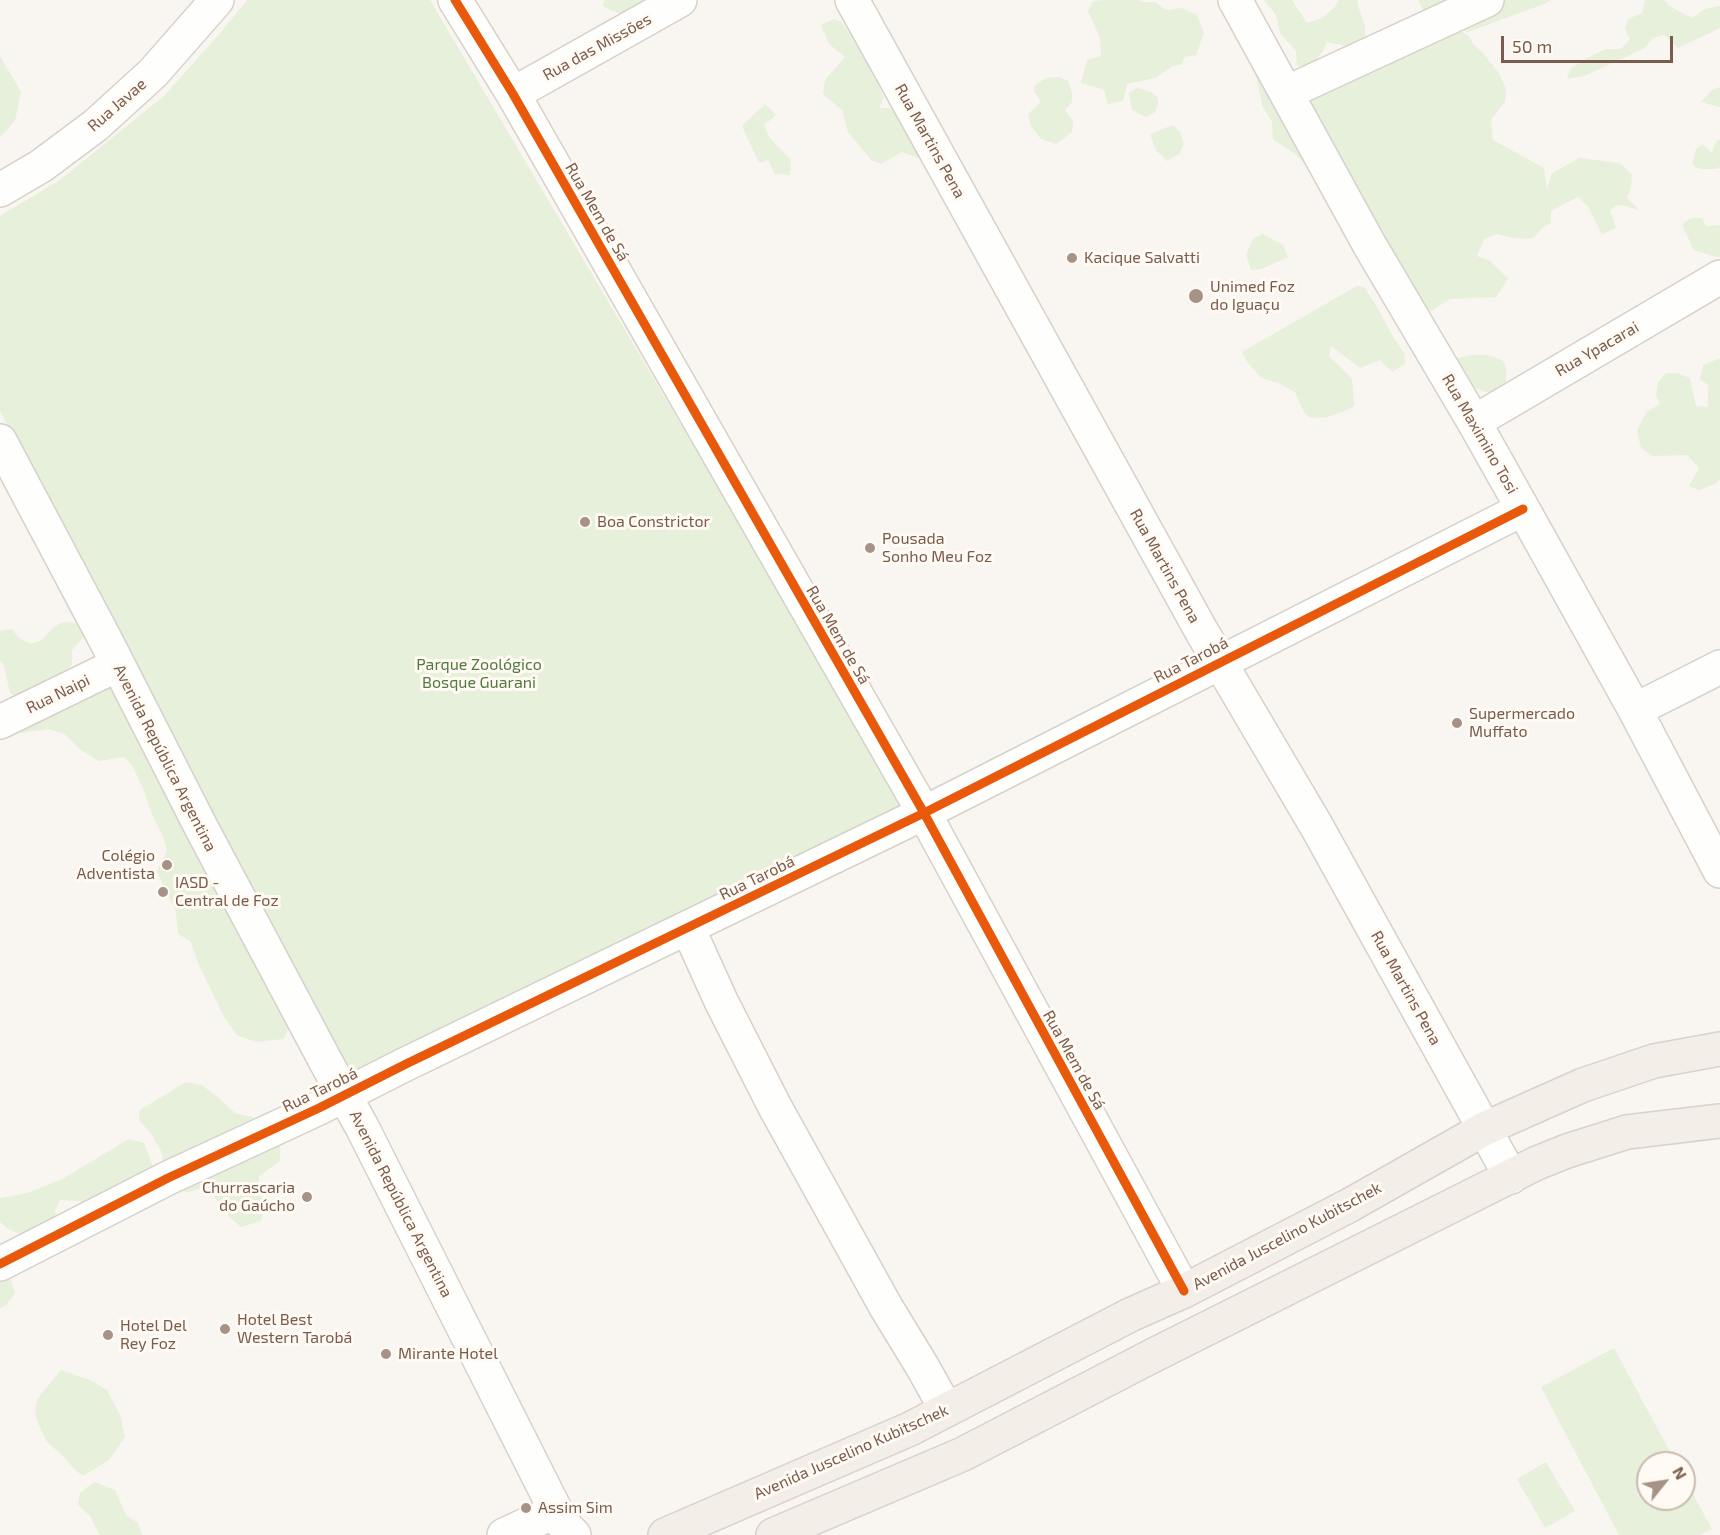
<!DOCTYPE html>
<meta charset="utf-8">
<style>
body{margin:0}
#map{position:relative;width:1720px;height:1535px;overflow:hidden;background:#f9f5f0;font-family:"Exo 2",sans-serif}
canvas{display:block}
.north{position:absolute;left:1636px;top:1451px;width:60px;height:60px;box-sizing:border-box;background:#fffaf3;border:2px solid #cabbb1;border-radius:50%;rotate:60deg;font-size:16px;font-weight:700;line-height:24px;text-align:center;color:#7a5c4d}
.north::after{content:'';display:block;margin:auto;width:21px;height:27px;background:#a69286;clip-path:polygon(50% 0,100% 100%,50% 72%,0 100%)}
.scale{position:absolute;left:1501px;top:36px;width:172px;height:27px;box-sizing:border-box;border:3px solid #7a5c4d;border-top:0;padding-left:8px;font-size:18px;line-height:21px;white-space:nowrap;color:#7a5c4d;-webkit-text-stroke:4px #fffaf3;paint-order:stroke}
</style>
<div id="map">
<canvas width="1720" height="1535"></canvas>
<div class="north">N</div>
<div class="scale">50 m</div>
</div>
<script>
const ctx = document.querySelector('canvas').getContext('2d');
ctx.lineJoin = 'round';
function fillPath(path, color) { ctx.fillStyle = color; ctx.fill(path, 'evenodd'); }
const poly = rows => new Path2D(rows.map(r => 'M' + r).join(''));
function trace(path, color, width, dash) { ctx.strokeStyle = color; ctx.lineWidth = width; ctx.lineCap = dash ? 'butt' : 'round'; ctx.setLineDash(dash || []); ctx.stroke(path); }
function label(font, color, halo, rows, align = 'center') {
  ctx.font = font + ' "Exo 2",sans-serif'; ctx.lineWidth = 6; ctx.setLineDash([]); ctx.textBaseline = 'middle'; ctx.strokeStyle = halo; ctx.fillStyle = color; for (const [text, x, y, turn = 0] of rows) {
    ctx.save(); ctx.translate(x, y); ctx.rotate((+turn || 0) * Math.PI / 180); ctx.textAlign = isNaN(turn) ? turn : align; if (halo) ctx.strokeText(text, 0, 0); ctx.fillText(text, 0, 0); ctx.restore();
  }
}
fillPath(poly([
 [247,0,430,0,905,804,575,968,350,1077,297,1009,284,1039,255,1042,237,1035,224,1017,199,965,190,941,178,934,176,912,157,871,167,851,163,836,151,812,143,788,132,765,124,757,99,761,81,750,65,734,48,729,21,733,14,712,16,697,10,693,4,666,0,660,0,631,12,629,19,638,31,644,42,640,53,628,62,622,76,623,84,636,72,650,72,665,68,669,88,659,107,655,132,662,0,411,0,216,60,180,165,95,221,32],
 [605,0,644,0,646,4,631,19,602,6],
 [1104,0,1138,0,1143,2,1155,2,1166,10,1182,8,1197,15,1204,33,1196,55,1185,57,1181,65,1173,66,1155,78,1127,84,1123,101,1108,104,1104,90,1081,83,1087,60,1101,56,1100,38,1088,11,1093,1],
 [1264,0,1292,0,1307,23,1322,18,1334,8,1339,0,1357,0,1358,6,1365,26,1365,41,1350,47,1327,42,1322,53,1316,60,1324,57,1346,64,1360,51,1374,32,1391,38,1434,21,1423,11,1418,0,1551,0,1544,4,1468,32,1456,28,1469,36,1473,44,1483,53,1499,73,1506,89,1505,102,1491,120,1493,140,1544,168,1547,191,1551,174,1579,158,1620,163,1632,175,1631,187,1627,198,1640,211,1626,206,1617,205,1610,210,1616,228,1602,234,1589,208,1578,197,1551,211,1551,223,1544,227,1532,239,1514,238,1496,234,1484,239,1477,256,1490,261,1508,279,1496,297,1450,299,1431,311,1407,292,1308,166,1295,154,1273,139,1272,122,1262,105,1256,75,1237,41,1228,21,1287,77,1305,66,1297,66,1296,51,1280,33,1276,15],
 [1645,0,1664,0,1669,6,1692,18,1705,9,1720,6,1720,28,1678,48,1664,35,1653,38,1643,49,1584,76,1567,79,1571,68,1587,58,1606,49,1621,49,1630,39,1625,29,1628,19,1642,13],
 [834,19,842,22,870,66,884,98,879,108,890,108,906,112,922,138,918,158,902,152,881,164,871,160,848,132,842,110,823,94,825,80,845,57,829,44,821,25],
 [0,56,21,92,15,121,0,137],
 [1059,77,1068,81,1072,93,1072,102,1065,110,1073,121,1072,132,1056,144,1041,139,1031,126,1028,114,1041,102,1034,91,1035,85,1046,78],
 [1720,87,1720,107,1701,102,1712,90],
 [1137,88,1151,92,1158,98,1158,104,1155,112,1146,117,1132,110,1129,93],
 [765,104,776,115,764,125,769,137,791,160,790,175,775,174,768,160,759,163,742,126],
 [1173,125,1180,132,1184,144,1179,154,1167,161,1156,150,1150,134],
 [1718,140,1720,140,1720,166,1718,169,1699,169,1692,164,1696,149,1702,144,1712,153,1713,148],
 [1693,218,1702,218,1706,226,1720,225,1720,257,1712,256,1694,250,1682,225,1689,219],
 [1263,234,1283,245,1288,257,1261,269,1251,270,1246,254,1254,238],
 [1357,286,1364,287,1374,302,1395,340,1404,353,1405,364,1392,372,1380,360,1360,368,1331,346,1329,356,1352,379,1354,406,1342,412,1327,417,1310,418,1304,412,1295,392,1278,383,1267,380,1260,377,1247,362,1242,352],
 [1471,355,1488,355,1502,360,1506,367,1506,381,1503,388,1490,393,1465,385,1453,359],
 [1718,359,1720,359,1720,479,1715,484,1699,490,1689,486,1699,468,1687,455,1653,456,1641,448,1637,431,1643,418,1647,412,1660,404,1656,396,1658,382,1666,373,1677,373,1690,378,1696,406,1708,407,1708,385,1700,379,1703,365],
 [186,1082,202,1085,220,1099,235,1113,264,1120,280,1129,280,1161,259,1176,259,1188,264,1208,261,1221,241,1227,230,1218,207,1187,189,1192,175,1190,164,1172,162,1153,152,1135,139,1120,140,1110],
 [129,1139,144,1143,152,1164,148,1181,95,1213,80,1201,60,1200,55,1210,57,1227,28,1237,10,1230,0,1222,0,1198,28,1193,64,1178],
 [0,1267,9,1273,15,1293,6,1305,0,1308],
 [1614,1348,1676,1463,1648,1463,1648,1499,1684,1499,1684,1478,1712,1529,1700,1535,1619,1535,1541,1387],
 [61,1370,90,1380,107,1390,120,1415,125,1437,109,1460,83,1476,74,1469,62,1455,46,1441,35,1416,37,1399],
 [1546,1462,1575,1511,1545,1528,1517,1479],
 [94,1482,115,1490,126,1515,138,1523,142,1535,101,1535,99,1534,90,1516,78,1505,80,1493]
]), '#e7f0db');
const minor = poly([
 [455,0,513,94,924,813,1184,1291],
 [852,0,1202,632,1317,827,1511,1177],
 [1235,0,1369,244,1474,422,1523,509,1635,710,1720,871],
 [1286,93,1487,0],
 [513,94,680,0],
 [0,190,41,166,96,125,153,73,217,0],
 [1474,422,1720,277],
 [0,441,105,639,202,829,326,1062,362,1127,562,1523,574,1535],
 [1635,710,1720,667],
 [0,722,117,665],
 [688,928,721,1001,775,1107,886,1307,922,1366,946,1409],
 [0,1264,168,1178,319,1108,406,1064,924,813,1523,509],
 [504,1535,556,1511]
]);
const major = poly([
 [665,1535,910,1429,1130,1315,1184,1291,1350,1205,1484,1129,1583,1085,1654,1061,1720,1049],
 [773,1535,963,1454,1152,1356,1537,1163,1567,1151,1627,1132,1720,1121]
]);
trace(minor, '#d7d1cb', 36);
trace(major, '#dad1cc', 36);
trace(minor, '#fefefd', 33);
trace(major, '#f3eee8', 33);
trace(poly([
 [455,0,513,94,924,813,1184,1291],
 [0,1264,168,1178,319,1108,406,1064,924,813,1523,509]
]), '#e8590c', 9);
for (const [x, y, r, color] of [
 [1072,258,6,"#a69286"],
 [1196,296,8,"#a69286"],
 [585,522,6,"#a69286"],
 [870,548,6,"#a69286"],
 [1457,723,6,"#a69286"],
 [167,865,6,"#a69286"],
 [163,892,6,"#a69286"],
 [307,1197,6,"#a69286"],
 [225,1329,6,"#a69286"],
 [108,1335,6,"#a69286"],
 [386,1354,6,"#a69286"],
 [526,1508,6,"#a69286"]
]) { const dot = new Path2D(); dot.arc(x, y, r, 0, 2 * Math.PI); ctx.fillStyle = color; ctx.fill(dot); trace(dot, '#fffaf3', 2); }
label('16px', '#7a5c4d', '#fffaf3', [
 ["Rua das Missões",597,47,-29],
 ["Rua Javae",117,105,-41],
 ["Rua Martins Pena",930,141,61],
 ["Rua Mem de Sá",597,212,60],
 ["Rua Ypacarai",1597,349,-30],
 ["Rua Maximino Tosi",1480,434,60],
 ["Rua Martins Pena",1165,566,61],
 ["Rua Mem de Sá",838,635,60],
 ["Rua Tarobá",1191,660,-27],
 ["Rua Naipi",58,694,-26],
 ["Avenida República Argentina",165,758,63],
 ["Rua Tarobá",757,878,-26],
 ["Rua Martins Pena",1406,988,61],
 ["Rua Mem de Sá",1074,1060,61],
 ["Rua Tarobá",320,1090,-26],
 ["Avenida República Argentina",401,1204,63],
 ["Avenida Juscelino Kubitschek",1287,1236,-28],
 ["Avenida Juscelino Kubitschek",851,1452,-24]
]);
label('16px', '#7a5c4d', '#fffaf3', [
 ["Kacique Salvatti",1084,258],
 ["Unimed Foz",1210,287],
 ["do Iguaçu",1210,305],
 ["Boa Constrictor",597,522],
 ["Pousada",882,539],
 ["Sonho Meu Foz",882,557],
 ["Supermercado",1469,714],
 ["Muffato",1469,732],
 ["Colégio",155,856,"right"],
 ["Adventista",155,874,"right"],
 ["IASD -",175,883],
 ["Central de Foz",175,901],
 ["Churrascaria",295,1188,"right"],
 ["do Gaúcho",295,1206,"right"],
 ["Hotel Best",237,1320],
 ["Western Tarobá",237,1338],
 ["Hotel Del",120,1326],
 ["Rey Foz",120,1344],
 ["Mirante Hotel",398,1354],
 ["Assim Sim",538,1508]
], 'left');
label('16px', '#537a41', '#fffaf3', [
 ["Parque Zoológico",479,665],
 ["Bosque Guarani",479,683]
]);
</script>
